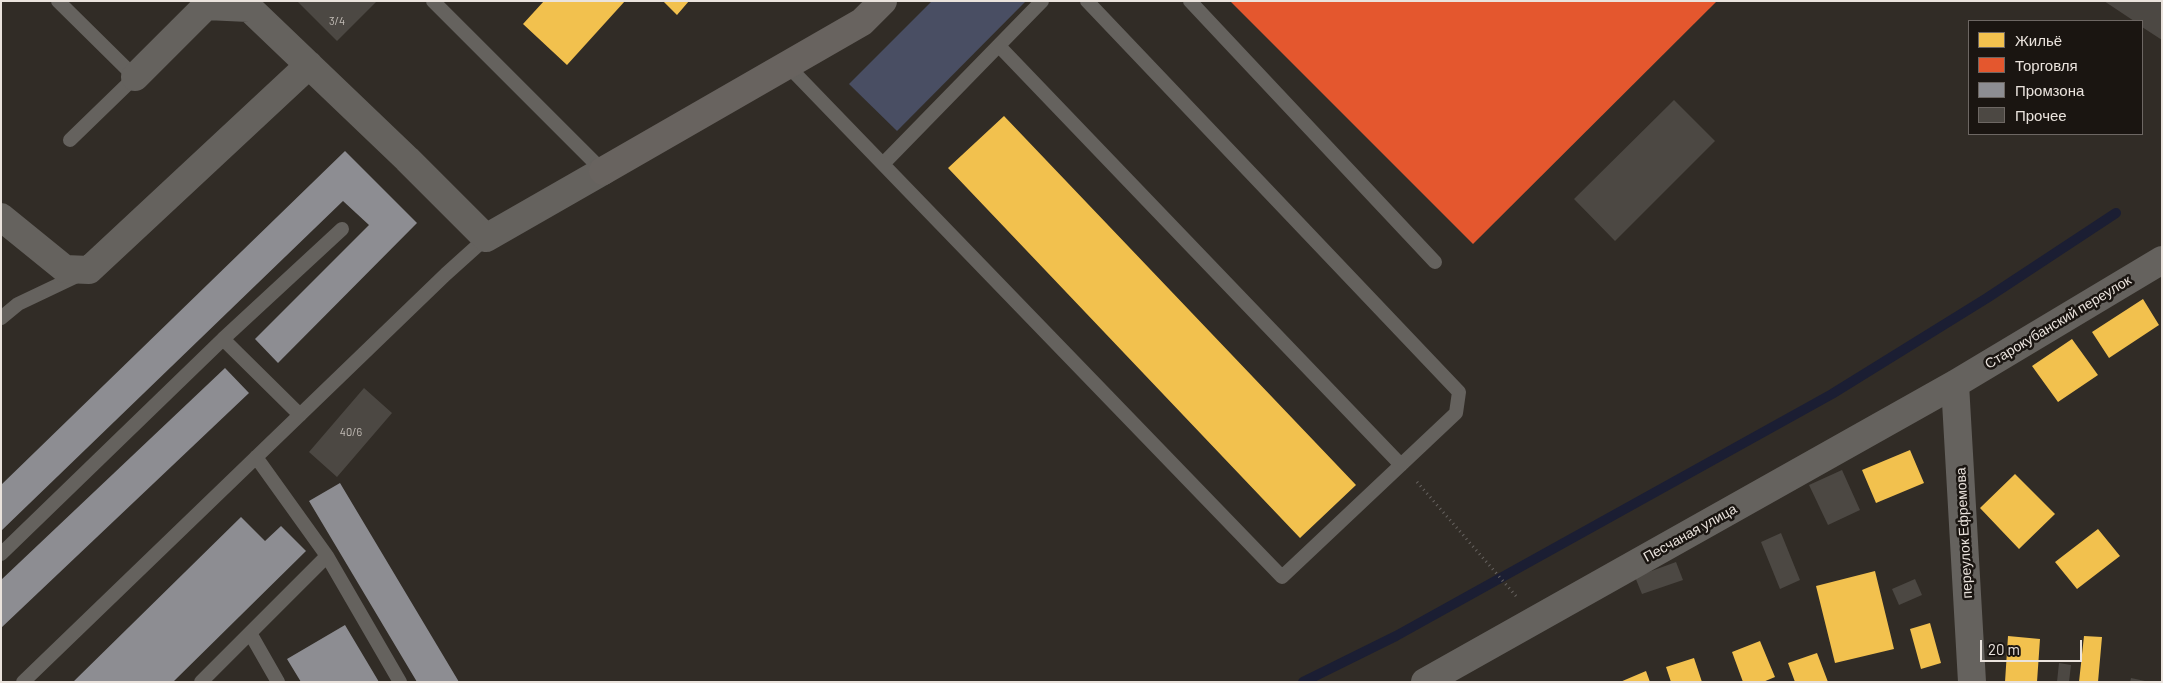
<!DOCTYPE html>
<meta charset="utf-8">
<style>
body{margin:0}
#map{position:relative;width:2163px;height:683px;overflow:hidden;background:#312c26;font-family:Barlow,sans-serif}
canvas{display:block}
.frame{position:absolute;inset:0;border:2px solid #eae3dd;pointer-events:none}
.legend{position:absolute;left:1968px;top:20px;width:175px;height:115px;box-sizing:border-box;background:#1a1511;border:1px solid #6d6763;margin:0;padding:6px 9px;list-style:none;font-size:15px;color:#eae3dd}
.legend li{display:flex;align-items:center;gap:10px;height:25px}
.legend b{width:25px;border:1px solid #6d6763}
.scale{position:absolute;left:1980px;top:640px;width:102px;height:22px;box-sizing:border-box;border:2px solid #eae3dd;border-top:0;padding-left:6px;font-size:15px;line-height:18px;white-space:nowrap;color:#eae3dd;-webkit-text-stroke:4px #1a1511;paint-order:stroke}
</style>
<div id="map">
<canvas width="2163" height="683"></canvas>
<div class="frame"></div>
<ul class="legend">
<li><b style="height:14px;background:#f2c14e"></b>Жильё</li>
<li><b style="height:14px;background:#e4572e"></b>Торговля</li>
<li><b style="height:14px;background:#8d8d92"></b>Промзона</li>
<li><b style="height:14px;background:#4c4843"></b>Прочее</li>
</ul>
<div class="scale">20 m</div>
</div>
<script>
const ctx = document.querySelector('canvas').getContext('2d');
ctx.lineJoin = 'round';
function fillPath(path, color) { ctx.fillStyle = color; ctx.fill(path, 'evenodd'); }
const poly = rows => new Path2D(rows.map(r => 'M' + r).join(''));
function trace(path, color, width, dash) { ctx.strokeStyle = color; ctx.lineWidth = width; ctx.lineCap = dash ? 'butt' : 'round'; ctx.setLineDash(dash || []); ctx.stroke(path); }
function label(font, color, halo, rows, align = 'center') {
  ctx.font = font + ' Barlow,sans-serif'; ctx.lineWidth = 5; ctx.setLineDash([]); ctx.textBaseline = 'middle'; ctx.strokeStyle = halo; ctx.fillStyle = color; for (const [text, x, y, turn = 0] of rows) {
    ctx.save(); ctx.translate(x, y); ctx.rotate((+turn || 0) * Math.PI / 180); ctx.textAlign = isNaN(turn) ? turn : align; if (halo) ctx.strokeText(text, 0, 0); ctx.fillText(text, 0, 0); ctx.restore();
  }
}
fillPath(poly([
 [932,1,1026,1,897,131,849,84]
]), '#494e63');
fillPath(poly([
 [544,1,625,1,567,65,523,24],
 [663,1,689,1,677,15],
 [1004,116,1356,485,1300,538,948,168],
 [2143,299,2159,325,2109,358,2092,332],
 [2072,339,2098,375,2058,402,2032,366],
 [1910,450,1924,483,1876,503,1862,470],
 [2015,474,2055,514,2019,549,1980,508],
 [2098,529,2120,556,2077,589,2055,562],
 [1875,571,1894,649,1835,663,1816,586],
 [1930,623,1941,663,1921,669,1910,629],
 [2008,636,2040,639,2037,682,2005,682],
 [2084,636,2102,637,2098,682,2079,682],
 [1760,641,1775,677,1763,682,1743,682,1732,652],
 [1817,653,1828,682,1795,682,1788,663],
 [1694,658,1702,682,1671,682,1666,667],
 [1646,671,1650,682,1620,682]
]), '#f2c14e');
fillPath(poly([
 [1230,1,1717,1,1473,244]
]), '#e4572e');
fillPath(poly([
 [345,151,417,223,278,363,255,339,369,225,343,201,1,531,1,485],
 [225,368,249,393,1,628,1,580],
 [340,483,459,682,417,682,309,501],
 [241,517,265,541,281,526,306,551,173,682,73,682],
 [345,625,379,682,301,682,287,659]
]), '#8d8d92');
trace(poly([
 [1303,682,1396,636,1832,394,1987,298,2116,213]
]), '#1b1e33', 10);
fillPath(poly([
 [297,1,377,1,337,41],
 [2104,1,2159,1,2162,3,2162,40,2142,27,2142,21,2134,21],
 [1674,100,1715,141,1615,241,1574,199],
 [364,388,392,413,337,477,309,452],
 [1842,470,1860,510,1828,525,1809,485],
 [1781,533,1800,580,1780,589,1761,542],
 [1676,562,1683,580,1642,594,1635,577],
 [1915,579,1922,595,1899,605,1892,589],
 [2059,663,2071,665,2069,682,2057,682],
 [2131,678,2145,681,2145,682,2130,682]
]), '#4c4843');
trace(poly([
 [1417,482,1516,596]
]), '#686461', 3, [1, 4]);
trace(poly([
 [58,1,135,77,70,140],
 [433,1,603,171],
 [1190,1,1435,262],
 [999,46,1401,465],
 [787,65,1282,577,1456,413,1459,392,1087,1],
 [883,164,1042,1],
 [1,318,18,304,79,275],
 [223,339,300,415],
 [256,457,327,556,400,682],
 [1,554,223,339,342,229],
 [250,633,278,682],
 [23,682,446,274,486,238],
 [201,682,327,556]
]), '#65625e', 14);
trace(poly([
 [135,77,206,6,249,8,407,159,486,238,603,171],
 [1,217,65,269,89,270,309,65],
 [1955,384,1972,682],
 [1425,682,1955,384,2162,260]
]), '#65625e', 28);
trace(poly([
 [603,171,862,22,883,1]
]), '#68635f', 28);
label('11px', '#c2bcb6', null, [
 ["3/4",337,21],
 ["40/6",351,432]
]);
label('14px', '#eae3dd', '#1a1511', [
 ["Старокубанский переулок",2058,322,-31],
 ["Песчаная улица",1690,533,-29],
 ["переулок Ефремова",1964,533,-93]
]);
</script>
